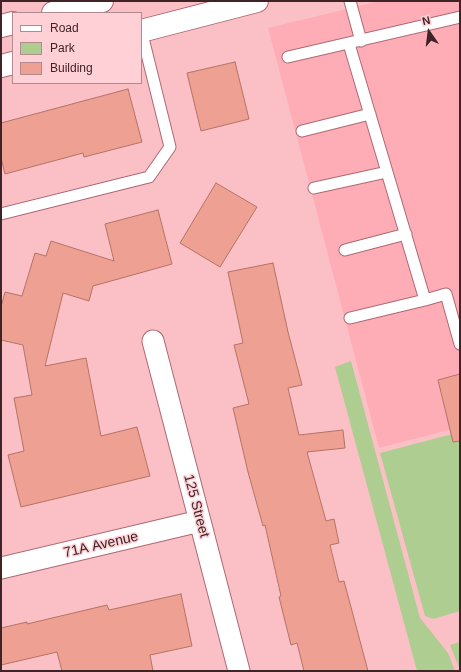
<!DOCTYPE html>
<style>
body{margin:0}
#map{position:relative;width:461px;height:672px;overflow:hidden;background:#fbc0c6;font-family:Helvetica,sans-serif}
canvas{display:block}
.frame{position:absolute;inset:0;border:2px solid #3f2327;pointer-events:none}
.legend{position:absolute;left:12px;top:12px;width:130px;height:72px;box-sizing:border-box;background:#ffd1d6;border:1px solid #b28b90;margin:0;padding:5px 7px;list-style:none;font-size:12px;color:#3f2327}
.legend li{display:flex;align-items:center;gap:8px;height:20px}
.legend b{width:20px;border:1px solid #b28b90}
.north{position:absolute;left:409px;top:12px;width:40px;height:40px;-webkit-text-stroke:3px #ffd1d6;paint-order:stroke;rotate:346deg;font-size:11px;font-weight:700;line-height:16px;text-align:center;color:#3f2327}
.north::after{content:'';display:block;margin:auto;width:14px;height:18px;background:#3f2327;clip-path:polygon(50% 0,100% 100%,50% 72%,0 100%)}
</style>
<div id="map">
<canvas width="461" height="672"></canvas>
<div class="frame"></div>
<ul class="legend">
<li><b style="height:5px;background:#fff"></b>Road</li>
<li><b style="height:11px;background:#adce90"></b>Park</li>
<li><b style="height:11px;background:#eea193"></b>Building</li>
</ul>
<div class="north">N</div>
</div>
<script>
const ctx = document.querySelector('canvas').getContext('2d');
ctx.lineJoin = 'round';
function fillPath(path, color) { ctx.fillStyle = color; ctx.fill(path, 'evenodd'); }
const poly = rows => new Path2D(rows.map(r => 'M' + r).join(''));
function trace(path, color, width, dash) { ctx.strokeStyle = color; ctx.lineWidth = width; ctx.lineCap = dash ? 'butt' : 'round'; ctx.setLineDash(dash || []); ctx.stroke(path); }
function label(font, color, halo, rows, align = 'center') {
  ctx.font = font + ' Helvetica,sans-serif'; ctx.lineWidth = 3; ctx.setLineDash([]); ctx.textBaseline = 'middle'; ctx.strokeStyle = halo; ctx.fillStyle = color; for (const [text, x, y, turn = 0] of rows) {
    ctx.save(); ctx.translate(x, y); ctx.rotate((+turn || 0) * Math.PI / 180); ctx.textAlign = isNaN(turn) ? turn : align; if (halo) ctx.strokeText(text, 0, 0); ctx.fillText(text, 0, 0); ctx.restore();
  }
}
fillPath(poly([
 [379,1,460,1,460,427,379,448,268,28]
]), '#feadb7');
fillPath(poly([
 [351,361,420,618,448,653,455,671,417,671,335,367],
 [460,432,460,611,433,619,425,616,380,453],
 [460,642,460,670,450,645]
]), '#adce90');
const building = poly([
 [235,62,249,119,201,131,187,73,235,62],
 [128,89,142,142,84,157,83,153,5,174,1,158,1,123,128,89],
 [216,183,257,207,220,267,180,243,216,183],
 [158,210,172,264,93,286,89,301,63,293,45,366,86,358,101,436,137,427,150,476,21,507,8,455,24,451,14,398,32,395,23,345,1,340,1,307,5,292,22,296,35,253,46,256,51,241,114,261,105,224,158,210],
 [273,263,288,332,302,385,288,388,299,435,343,430,345,448,307,452,326,521,334,519,339,543,330,545,339,582,344,581,368,671,304,671,297,643,291,645,279,597,281,596,265,525,263,526,248,472,233,408,249,404,234,345,243,343,228,272,273,263],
 [460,374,460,441,453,442,438,380,460,374],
 [181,594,192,646,150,655,153,671,62,671,57,652,1,665,1,628,27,622,27,624,107,605,109,610,181,594]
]);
fillPath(building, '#eea193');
trace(building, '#b47266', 1);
const lane = poly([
 [350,1,361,41],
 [349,44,425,300,446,294,460,344],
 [288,57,460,17],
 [302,131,370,114],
 [314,188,387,172],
 [1,214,149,177,170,147,141,30],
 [345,250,406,234],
 [350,318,425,300]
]);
const street = poly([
 [153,341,239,671],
 [1,568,200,521]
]);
const secondary = poly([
 [53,13,102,1],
 [1,26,13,23],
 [141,31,257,1],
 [1,66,13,63]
]);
trace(lane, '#ac6973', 13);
trace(street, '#ac6973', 23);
trace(secondary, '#ac6973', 24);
trace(lane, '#fff', 11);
trace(street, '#fff', 21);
trace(secondary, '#fff', 22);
label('14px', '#3f2327', '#ffd1d6', [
 ["125 Street",196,506,75],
 ["71A Avenue",101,545,-13]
]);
</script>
